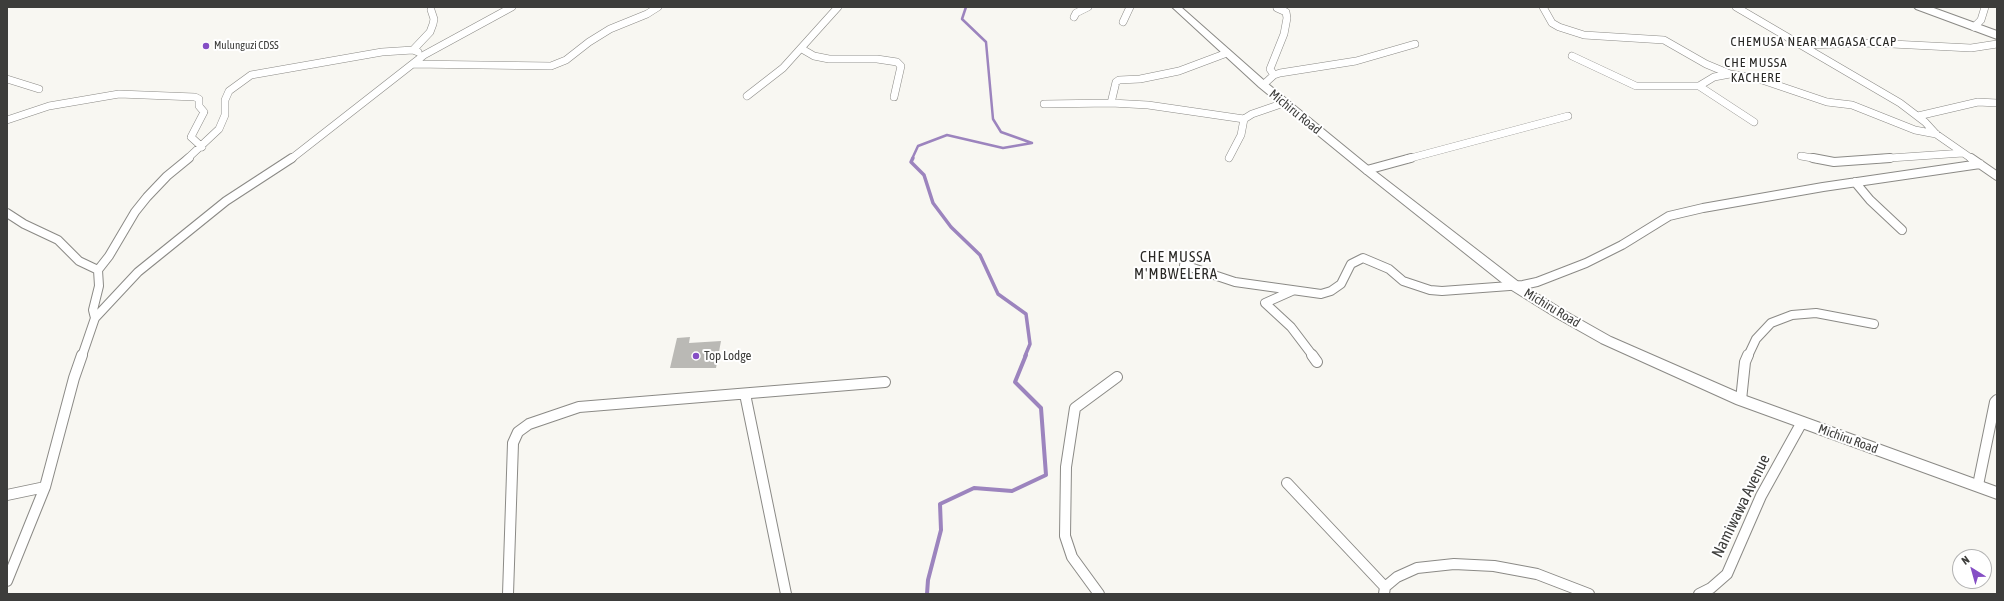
<!DOCTYPE html>
<style>
body{margin:0}
#map{position:relative;width:2004px;height:601px;overflow:hidden;background:#f8f7f2;font-family:"Asap Condensed",sans-serif}
canvas{display:block}
.frame{position:absolute;inset:0;border:8px solid #3d3d3b;pointer-events:none}
.north{position:absolute;left:1952px;top:549px;width:40px;height:40px;box-sizing:border-box;background:#fff;border:1px solid #b1b1b1;border-radius:50%;rotate:323deg;font-size:11px;font-weight:700;line-height:16px;text-align:center;color:#3d3d3b}
.north::after{content:'';display:block;margin:auto;width:14px;height:18px;background:#854ec5;clip-path:polygon(50% 0,100% 100%,50% 72%,0 100%)}
</style>
<div id="map">
<canvas width="2004" height="601"></canvas>
<div class="frame"></div>
<div class="north">N</div>
</div>
<script>
const ctx = document.querySelector('canvas').getContext('2d');
ctx.lineJoin = 'round';
const poly = rows => new Path2D(rows.map(r => 'M' + r).join(''));
function trace(path, color, width, dash) { ctx.strokeStyle = color; ctx.lineWidth = width; ctx.lineCap = dash ? 'butt' : 'round'; ctx.setLineDash(dash || []); ctx.stroke(path); }
function fillPath(path, color) { ctx.fillStyle = color; ctx.fill(path, 'evenodd'); }
function label(font, color, halo, rows, align = 'center') {
  ctx.font = font + ' "Asap Condensed",sans-serif'; ctx.lineWidth = 4; ctx.setLineDash([]); ctx.textBaseline = 'middle'; ctx.strokeStyle = halo; ctx.fillStyle = color; for (const [text, x, y, turn = 0] of rows) {
    ctx.save(); ctx.translate(x, y); ctx.rotate((+turn || 0) * Math.PI / 180); ctx.textAlign = isNaN(turn) ? turn : align; if (halo) ctx.strokeText(text, 0, 0); ctx.fillText(text, 0, 0); ctx.restore();
  }
}
trace(poly([
 [912,159,918,146,947,135,1003,148,1032,143,1001,132,993,119,986,42,962,19,966,7]
]), '#9c84be', 2.5);
trace(poly([
 [913,158,911,162,924,175,933,203,951,227,980,255,998,294,1026,314,1030,344,1025,356]
]), '#9c84be', 3.5);
trace(poly([
 [927,594,928,580,941,530,940,504,974,488,1012,491,1046,475,1041,408,1015,382,1026,355]
]), '#9c84be', 4);
fillPath(poly([
 [690,337,689,343,721,341,716,368,670,368,677,338]
]), '#bab9b5');
const streetFar2 = poly([
 [1543,7,1552,23,1559,27,1584,35,1664,40,1706,64,1730,74],
 [1736,7,1900,103,1925,122,1936,134,1972,159],
 [1074,17,1076,13,1088,7],
 [1123,22,1130,7],
 [1974,27,1981,20,1985,7],
 [1803,45,1872,43,1971,48,1997,44],
 [802,49,814,56,829,59,877,59,897,62,901,66,894,97],
 [418,52,413,50,430,32,433,24,434,19,431,10],
 [1572,56,1636,86,1699,86,1714,77,1730,74,1756,78,1827,102,1852,105,1915,130,1936,134],
 [413,64,551,66,566,60,589,42,610,29,647,14,658,7],
 [1274,75,1270,69,1284,34,1287,18,1286,12,1277,8],
 [7,79,39,89],
 [1263,85,1274,75,1280,73,1356,61,1415,44],
 [1699,86,1754,122],
 [747,96,783,68,838,7],
 [1111,103,1116,82,1119,80,1140,79,1179,71,1227,53],
 [1044,104,1111,103,1148,105,1244,119],
 [1918,116,1978,102,1997,103],
 [7,120,49,106,119,94,195,97,199,99,199,106,204,112,191,137,202,147],
 [1801,156,1818,159],
 [1229,158,1241,135,1244,119,1252,114,1284,103],
 [187,159,219,129,225,115,225,100,229,91,251,75,382,52,413,50],
 [291,159,424,55,512,7],
 [1407,159,1568,116],
 [1875,159,1963,153]
]);
const streetFar1 = poly([
 [1813,158,1834,162,1890,158],
 [1971,158,1997,176],
 [1367,170,1411,158],
 [1855,182,1870,200,1902,230],
 [7,213,24,224,58,240,79,261,98,270,99,286,93,310,95,318],
 [1184,265,1235,282,1321,294,1331,291,1341,284,1351,264,1363,258,1389,269,1403,281,1430,290,1442,291,1523,285,1537,282,1586,263,1622,245,1669,216,1703,208,1823,187,1980,164],
 [98,270,109,256,135,212,147,197,167,176,189,158],
 [1292,291,1265,303,1291,327,1313,356],
 [82,356,95,318,138,272,226,201,292,158],
 [1748,356,1756,339,1771,323,1792,315,1816,313,1874,324]
]);
const street = poly([
 [1312,355,1317,362],
 [745,394,786,594],
 [1741,400,1745,362,1748,355],
 [1287,483,1385,587],
 [1978,485,1995,402,1997,400],
 [7,495,45,487],
 [7,581,45,487,74,378,82,355],
 [508,594,513,443,518,432,529,424,579,407,885,382],
 [1099,594,1072,557,1065,536,1066,467,1075,408,1117,377],
 [1384,594,1385,587,1397,577,1417,568,1454,564,1494,566,1537,574,1589,594],
 [1699,594,1711,588,1727,574,1761,496,1802,422]
]);
const secondary = poly([
 [1172,7,1181,7,1267,83,1371,168,1520,283,1565,311,1611,337,1746,396,1997,487,1997,499,1736,404,1601,343,1555,317,1510,289,1363,172,1259,87,1172,7]
]);
const highway = poly([
 [1914,7,1931,7,1997,31,1997,39,1916,9,1914,7]
]);
trace(streetFar2, '#8b8a86', 8);
trace(streetFar1, '#8b8a86', 10);
trace(street, '#8b8a86', 12);
trace(secondary, '#8b8a86', 2);
trace(highway, '#8b8a86', 2);
trace(streetFar2, '#fff', 7);
trace(streetFar1, '#fff', 8);
trace(street, '#fff', 10);
fillPath(secondary, '#fff');
fillPath(highway, '#fff');
for (const [x, y, r, color] of [
 [206,46,4,"#854ec5"],
 [696,356,4,"#854ec5"]
]) { const dot = new Path2D(); dot.arc(x, y, r, 0, 2 * Math.PI); ctx.fillStyle = color; ctx.fill(dot); trace(dot, '#fff', 1.5); }
label('11px', '#3d3d3b', '#fff', [
 ["Mulunguzi CDSS",214,46]
], 'left');
ctx.letterSpacing = '1px';
label('13px', '#2a2926', '#fff', [
 ["CHEMUSA NEAR MAGASA CCAP",1814,42],
 ["CHE MUSSA",1756,63],
 ["KACHERE",1756,78]
]);
ctx.letterSpacing = '0px';
label('13px', '#3d3d3b', '#fff', [
 ["Michiru Road",1295,112,39],
 ["Michiru Road",1552,308,31],
 ["Michiru Road",1848,439,20]
]);
label('13px', '#3d3d3b', '#fff', [
 ["Top Lodge",704,356]
], 'left');
ctx.letterSpacing = '1px';
label('15px', '#2a2926', '#fff', [
 ["CHE MUSSA",1176,257],
 ["M'MBWELERA",1176,274]
]);
ctx.letterSpacing = '0px';
label('16px', '#3d3d3b', '#fff', [
 ["Namiwawa Avenue",1741,506,-64]
]);
</script>
